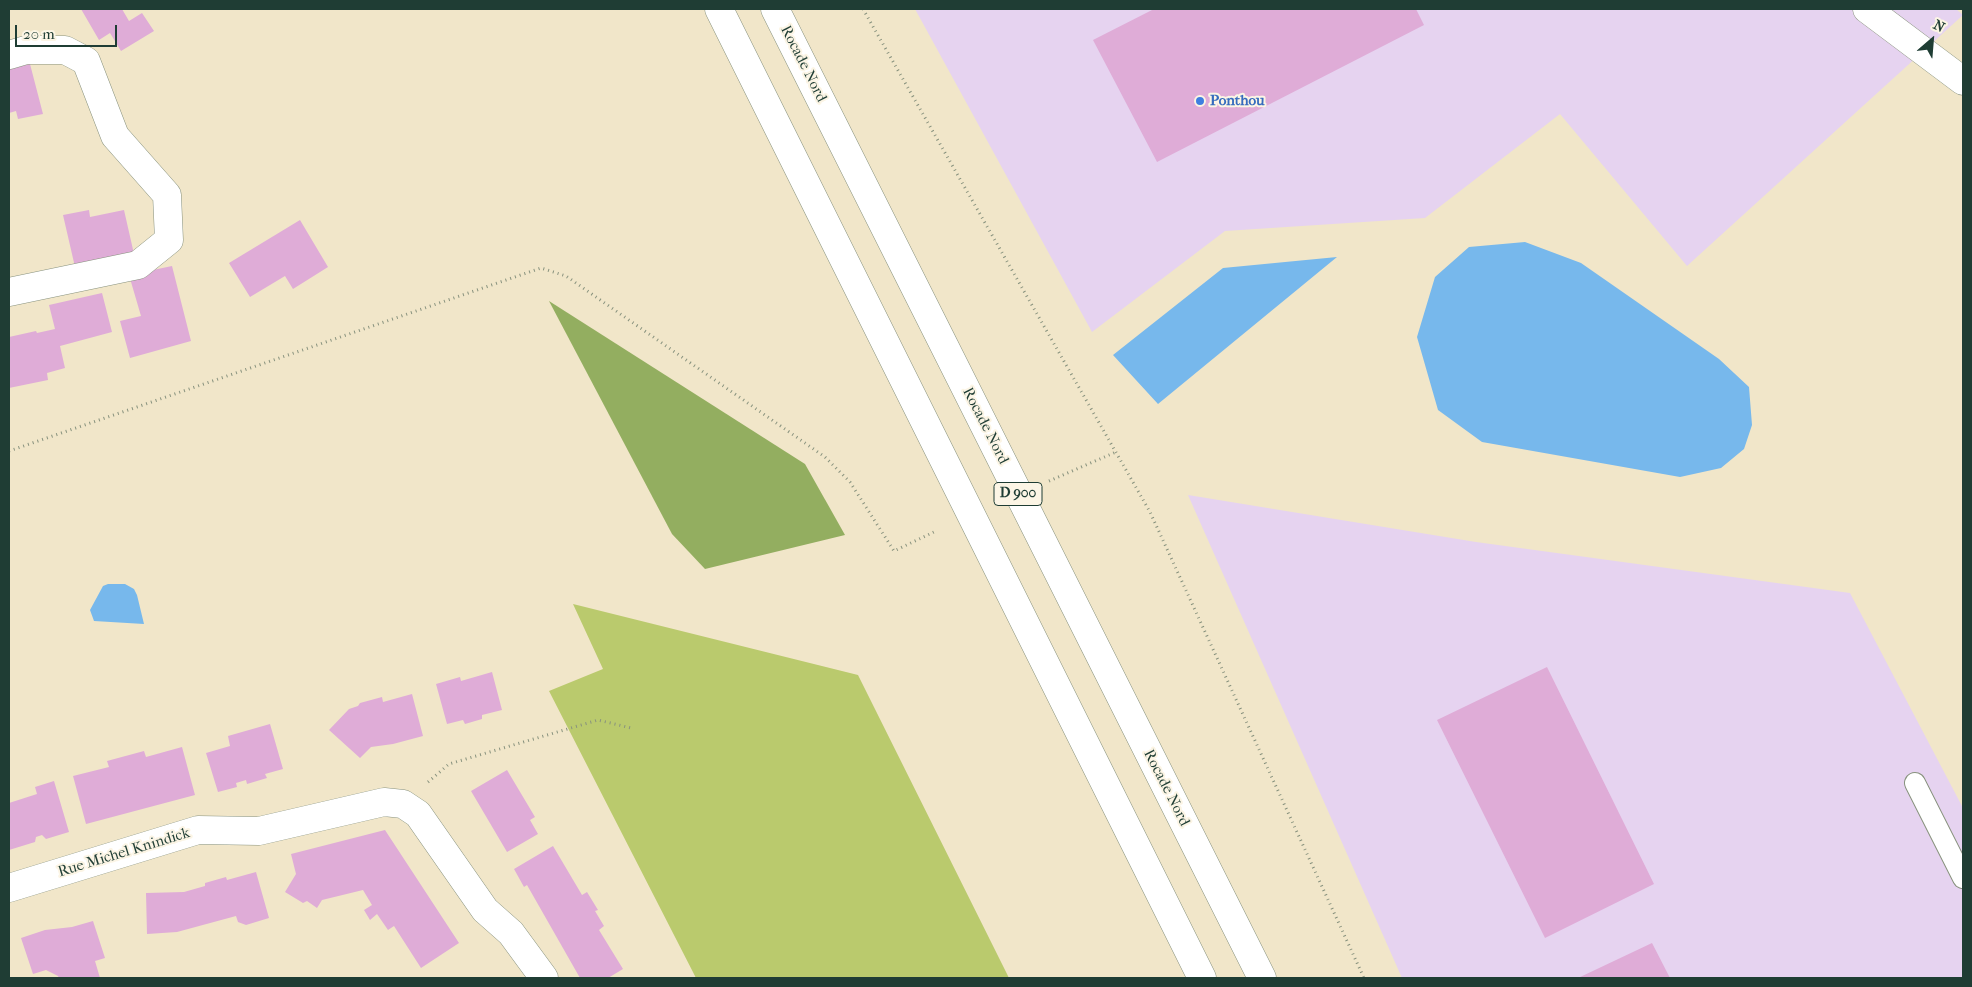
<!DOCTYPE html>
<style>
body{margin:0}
#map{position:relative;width:1972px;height:987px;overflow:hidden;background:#f1e6c9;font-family:"IM FELL French Canon",serif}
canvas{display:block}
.frame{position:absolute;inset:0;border:10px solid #1f3d34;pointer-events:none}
.north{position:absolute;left:1907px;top:15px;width:50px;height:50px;-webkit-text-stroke:4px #fcf5e5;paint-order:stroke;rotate:27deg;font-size:14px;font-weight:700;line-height:20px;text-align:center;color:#1f3d34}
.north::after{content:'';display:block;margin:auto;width:18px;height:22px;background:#1f3d34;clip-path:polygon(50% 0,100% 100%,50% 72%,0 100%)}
.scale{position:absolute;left:15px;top:25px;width:102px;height:22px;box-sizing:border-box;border:2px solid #1f3d34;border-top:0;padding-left:6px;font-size:15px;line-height:18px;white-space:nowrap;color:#1f3d34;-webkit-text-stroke:4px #fcf5e5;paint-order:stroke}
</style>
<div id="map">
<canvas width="1972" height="987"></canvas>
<div class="frame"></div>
<div class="north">N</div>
<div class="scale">20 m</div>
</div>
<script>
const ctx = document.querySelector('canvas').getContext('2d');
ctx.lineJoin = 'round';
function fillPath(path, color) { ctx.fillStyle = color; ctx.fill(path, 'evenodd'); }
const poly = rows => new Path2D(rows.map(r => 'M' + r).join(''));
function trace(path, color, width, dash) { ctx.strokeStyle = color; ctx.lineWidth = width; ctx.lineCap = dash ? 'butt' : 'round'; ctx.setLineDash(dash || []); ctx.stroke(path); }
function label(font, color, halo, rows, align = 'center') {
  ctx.font = font + ' "IM FELL French Canon",serif'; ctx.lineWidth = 4; ctx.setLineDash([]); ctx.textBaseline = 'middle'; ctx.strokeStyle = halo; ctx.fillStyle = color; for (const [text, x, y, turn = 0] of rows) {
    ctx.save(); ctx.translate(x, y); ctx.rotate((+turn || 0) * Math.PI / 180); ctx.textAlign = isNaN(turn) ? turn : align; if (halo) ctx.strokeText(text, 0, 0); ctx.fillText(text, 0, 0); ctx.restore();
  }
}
fillPath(poly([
 [915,9,1956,9,1963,15,1687,266,1560,114,1425,218,1225,231,1092,332],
 [1188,495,1476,542,1850,593,1963,808,1963,978,1402,978]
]), '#e6d3f0');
fillPath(poly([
 [573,604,858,675,1009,978,696,978,549,691,603,669]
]), '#baca6d');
fillPath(poly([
 [549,301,805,464,845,535,705,569,672,534]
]), '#93ae60');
fillPath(poly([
 [1525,242,1581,263,1719,359,1749,387,1752,425,1744,449,1721,468,1680,477,1482,442,1438,410,1417,337,1435,277,1469,247],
 [1337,257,1158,404,1113,355,1223,268],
 [108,584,125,584,134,589,137,595,144,624,94,621,90,610,103,586]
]), '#77b8ec');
fillPath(poly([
 [81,9,122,9,129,21,142,13,154,31,121,51,110,33,99,40],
 [1154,9,1416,9,1424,25,1157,162,1093,40],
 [30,64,43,114,18,119,16,111,9,113,9,69],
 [89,210,90,217,124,210,134,254,75,267,63,215],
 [300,220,328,267,293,289,285,276,250,297,229,263],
 [172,266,191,341,130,358,120,321,141,316,129,275],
 [102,293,112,332,60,346,65,368,47,373,48,380,9,388,9,337,36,331,37,333,55,329,49,305],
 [1547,667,1654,884,1545,938,1437,720],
 [492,672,502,710,482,715,482,719,465,724,463,720,447,724,436,684,460,677,461,681],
 [412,694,423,736,393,744,371,747,360,758,329,730,349,709,358,706,360,703,382,697,383,702],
 [270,724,283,769,265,774,267,778,247,784,246,780,236,783,237,787,218,792,206,753,230,746,228,736],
 [182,747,195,795,86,824,73,776,109,767,107,761,144,751,146,757],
 [507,770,535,817,530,820,538,834,507,852,471,791],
 [54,781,69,832,46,839,42,835,36,837,35,842,9,850,9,803,37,794,35,787],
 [385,830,459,943,421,968,394,926,388,930,377,914,370,920,364,910,372,905,363,890,322,900,317,908,307,901,303,903,285,892,296,874,291,854],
 [553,846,582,895,587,892,598,910,595,911,604,926,599,930,623,969,608,978,580,978,527,885,524,887,514,869],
 [256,872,269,918,246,925,238,922,236,916,177,932,147,934,146,893,184,892,205,886,205,883,226,877,227,880],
 [93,921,105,958,95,961,100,978,59,978,58,976,46,970,33,974,21,938,45,930,72,927],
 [1652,943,1670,978,1578,978]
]), '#dfacd7');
const lane = poly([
 [1915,783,1963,878]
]);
const street = poly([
 [1867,9,1963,81],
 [9,55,26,50,65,50,86,61,115,136,167,195,169,240,138,265,9,292],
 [9,888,198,830,259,831,384,802,403,804,418,814,485,910,511,933,544,978]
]);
const primary = poly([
 [719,9,1202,978],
 [775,9,1262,978]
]);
trace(lane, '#88927e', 22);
trace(street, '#88927e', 29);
trace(primary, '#88927e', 29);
trace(poly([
 [863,9,1150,512,1364,978],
 [9,451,541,268,566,276,825,457,850,482,894,551,936,531],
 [1049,481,1116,452],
 [428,782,449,764,598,720,631,728]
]), '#88927e', 3, [1, 4]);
trace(lane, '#fff', 20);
trace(street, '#fff', 28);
trace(primary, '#fff', 28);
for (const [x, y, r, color] of [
 [1200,101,5,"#3f7fe0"]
]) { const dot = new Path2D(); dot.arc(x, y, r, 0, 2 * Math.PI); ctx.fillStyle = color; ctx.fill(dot); trace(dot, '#fcf5e5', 2); }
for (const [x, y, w] of [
 [1018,494,48]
]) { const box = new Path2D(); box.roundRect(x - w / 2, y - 11.5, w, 23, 4); ctx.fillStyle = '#fcf5e5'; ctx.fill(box); trace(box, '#1f3d34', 1); }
label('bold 14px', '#1f3d34', null, [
 ["D 900",1018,494]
]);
label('15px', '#1f3d34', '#fcf5e5', [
 ["Rocade Nord",803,64,63],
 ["Rocade Nord",985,426,63],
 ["Rocade Nord",1166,788,63],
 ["Rue Michel Knindick",124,853,-17]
]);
label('bold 15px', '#366cbe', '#fcf5e5', [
 ["Ponthou",1210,101]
], 'left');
</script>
